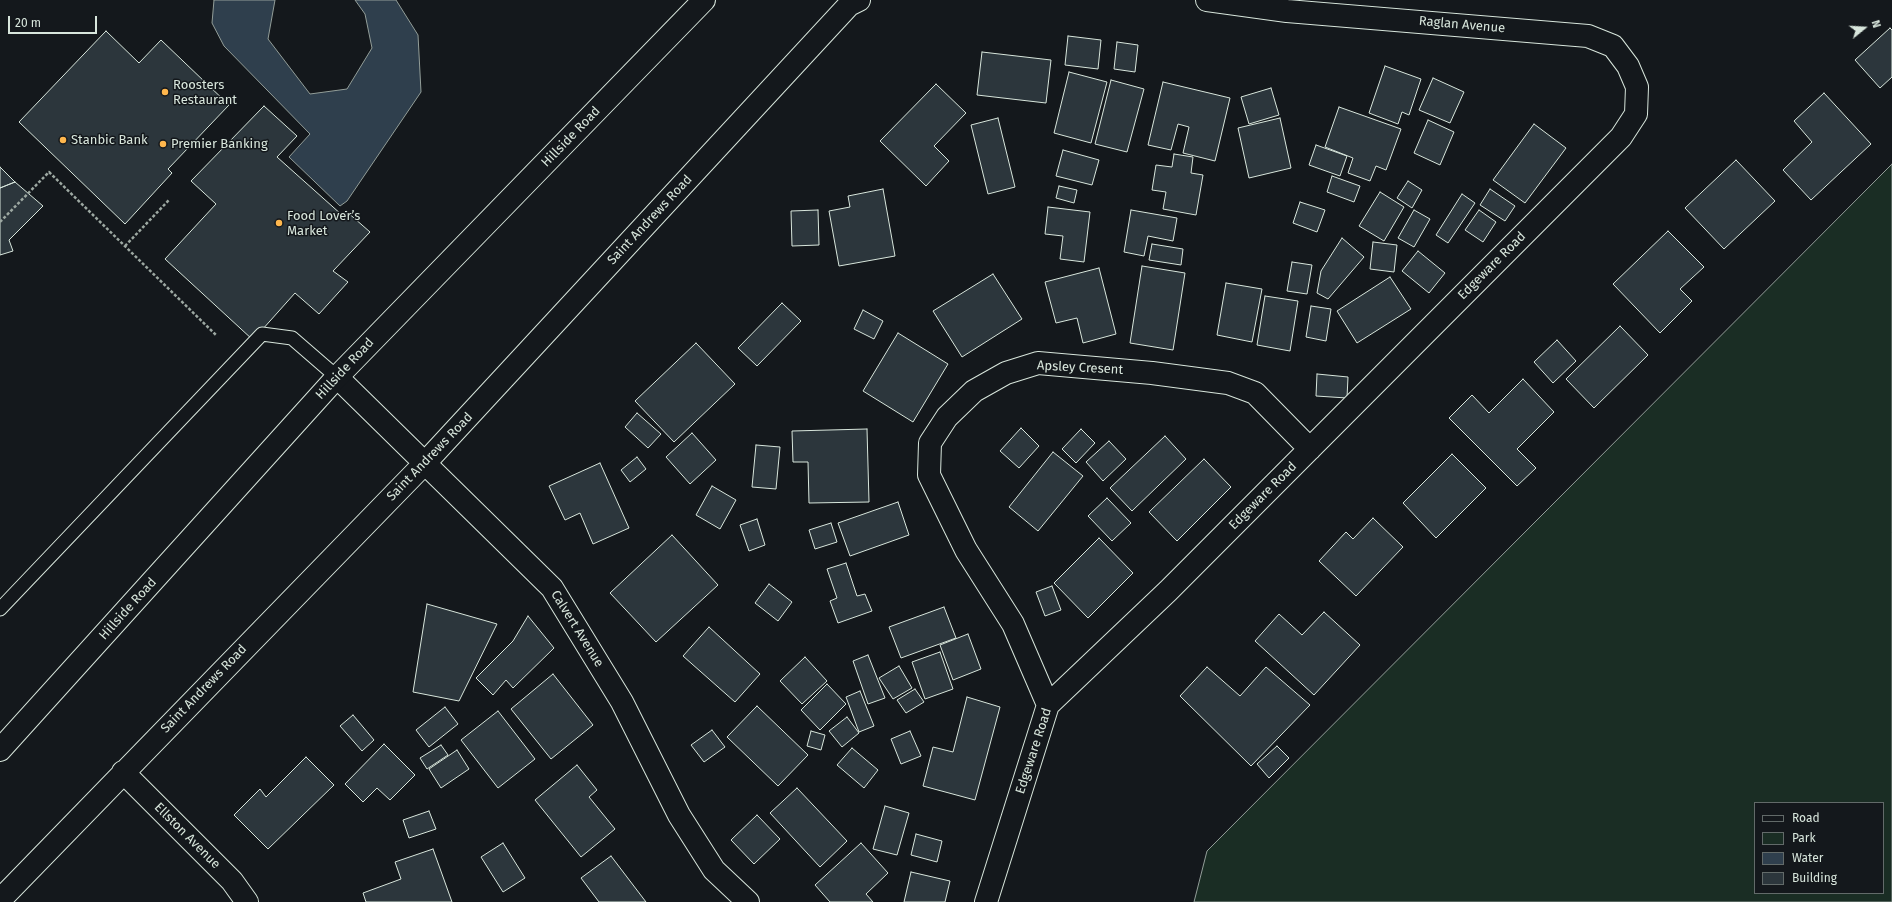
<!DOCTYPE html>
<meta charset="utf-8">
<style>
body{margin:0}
#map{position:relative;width:1892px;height:902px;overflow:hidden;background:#14181c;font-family:"Fira Sans",sans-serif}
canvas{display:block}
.legend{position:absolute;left:1754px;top:802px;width:130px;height:92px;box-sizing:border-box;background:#14181c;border:1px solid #626a69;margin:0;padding:5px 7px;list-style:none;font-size:12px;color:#d8e6dc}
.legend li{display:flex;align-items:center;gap:8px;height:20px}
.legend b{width:20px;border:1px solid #626a69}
.north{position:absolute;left:1844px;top:8px;width:40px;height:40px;-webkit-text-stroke:3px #14181c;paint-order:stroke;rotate:72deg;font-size:11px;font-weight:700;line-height:16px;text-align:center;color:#d8e6dc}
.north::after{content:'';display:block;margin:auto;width:14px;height:18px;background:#d8e6dc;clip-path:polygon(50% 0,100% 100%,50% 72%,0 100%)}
.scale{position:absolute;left:8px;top:16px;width:89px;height:18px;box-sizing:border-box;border:2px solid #d8e6dc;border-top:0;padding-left:5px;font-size:12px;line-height:14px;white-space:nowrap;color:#d8e6dc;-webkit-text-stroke:3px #14181c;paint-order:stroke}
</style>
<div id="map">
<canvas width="1892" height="902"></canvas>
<ul class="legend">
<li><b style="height:5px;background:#14181c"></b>Road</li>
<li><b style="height:11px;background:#1a2d24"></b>Park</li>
<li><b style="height:11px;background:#2f3f4d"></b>Water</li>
<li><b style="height:11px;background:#2c363c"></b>Building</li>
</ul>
<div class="north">N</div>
<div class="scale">20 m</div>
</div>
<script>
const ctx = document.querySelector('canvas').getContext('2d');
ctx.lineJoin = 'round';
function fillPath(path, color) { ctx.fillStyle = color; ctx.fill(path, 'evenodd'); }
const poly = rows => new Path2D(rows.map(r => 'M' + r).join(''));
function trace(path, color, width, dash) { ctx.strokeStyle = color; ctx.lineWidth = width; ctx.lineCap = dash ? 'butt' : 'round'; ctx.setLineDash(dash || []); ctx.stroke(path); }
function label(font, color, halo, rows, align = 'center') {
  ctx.font = font + ' "Fira Sans",sans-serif'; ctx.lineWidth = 3; ctx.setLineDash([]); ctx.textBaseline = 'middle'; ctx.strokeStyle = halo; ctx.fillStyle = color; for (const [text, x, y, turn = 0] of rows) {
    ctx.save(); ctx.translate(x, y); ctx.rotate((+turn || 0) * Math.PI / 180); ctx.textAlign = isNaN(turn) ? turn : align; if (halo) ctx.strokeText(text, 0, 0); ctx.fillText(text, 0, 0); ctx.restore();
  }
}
const green = poly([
 [1892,164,1892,902,1194,902,1207,851,1892,164],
 [1755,803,1883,803,1883,893,1755,893,1755,803]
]);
fillPath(green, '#1a2d24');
trace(green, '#939e99', 1);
const water = poly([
 [214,0,275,0,268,39,310,94,347,89,372,48,365,14,355,0,396,0,418,35,421,92,347,201,340,206,289,157,310,134,224,46,212,23,214,0]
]);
fillPath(water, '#2f3f4d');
trace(water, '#939e99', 1);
const building = poly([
 [1890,28,1892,30,1892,77,1880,88,1855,60,1890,28],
 [106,31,139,63,161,40,229,105,168,169,172,173,125,224,19,122,106,31],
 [1068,36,1101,40,1098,69,1065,65,1068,36],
 [1117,42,1138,45,1135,72,1114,69,1117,42],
 [982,52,1051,60,1046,103,977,95,982,52],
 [1385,66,1421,79,1409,115,1402,112,1398,124,1369,113,1385,66],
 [1069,72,1107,82,1091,143,1054,133,1069,72],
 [1433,78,1464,92,1450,123,1419,110,1433,78],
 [1111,80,1144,89,1127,152,1095,144,1111,80],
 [1163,82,1230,98,1215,161,1183,153,1189,127,1178,124,1171,150,1148,145,1163,82],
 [936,84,966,113,934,146,949,161,926,186,880,141,936,84],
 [1271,88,1279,115,1249,124,1241,97,1271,88],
 [1824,93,1871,144,1811,200,1783,170,1812,142,1794,121,1824,93],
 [264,106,297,136,277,157,342,215,346,211,370,232,333,271,348,282,319,314,295,293,253,340,165,259,216,204,191,181,264,106],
 [1339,107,1401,129,1386,170,1376,166,1370,181,1348,173,1353,158,1325,147,1339,107],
 [998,118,1015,187,988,194,971,125,998,118],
 [1280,118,1291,168,1249,178,1238,128,1280,118],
 [1428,120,1454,132,1440,165,1414,153,1428,120],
 [1534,124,1566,148,1525,203,1493,180,1534,124],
 [1316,145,1347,156,1340,176,1309,165,1316,145],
 [1063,150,1099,160,1092,185,1056,176,1063,150],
 [1174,154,1193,157,1191,173,1203,175,1196,215,1163,209,1166,192,1152,190,1156,165,1172,167,1174,154],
 [1736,160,1775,201,1724,249,1685,208,1736,160],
 [0,167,15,182,0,188,0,167],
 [1332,176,1360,186,1354,202,1327,192,1332,176],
 [1408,181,1422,190,1412,208,1397,198,1408,181],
 [15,182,43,206,9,240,13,251,0,255,0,188,15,182],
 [1059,186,1077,190,1074,203,1056,198,1059,186],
 [883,189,895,256,839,266,829,211,850,207,848,196,883,189],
 [1490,189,1515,206,1505,221,1480,205,1490,189],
 [1380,192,1404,207,1384,241,1359,226,1380,192],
 [1462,194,1475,203,1448,243,1436,235,1462,194],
 [1300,202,1325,210,1317,232,1293,223,1300,202],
 [1048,207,1090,212,1084,262,1060,259,1063,236,1045,234,1048,207],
 [818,210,819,245,792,246,791,211,818,210],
 [1131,210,1177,218,1173,241,1148,236,1144,256,1124,252,1131,210],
 [1414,210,1430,219,1414,247,1398,238,1414,210],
 [1479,210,1496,222,1483,242,1465,230,1479,210],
 [1668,231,1704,267,1680,289,1692,301,1660,333,1613,284,1668,231],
 [1342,238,1364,257,1328,299,1317,293,1321,271,1342,238],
 [1373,242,1397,245,1394,272,1370,269,1373,242],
 [1152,244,1183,249,1181,265,1149,260,1152,244],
 [1418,251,1445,273,1429,293,1402,271,1418,251],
 [1292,262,1312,265,1307,294,1287,291,1292,262],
 [1142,266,1185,273,1173,350,1130,343,1142,266],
 [1099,268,1116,334,1083,343,1077,318,1056,323,1045,282,1099,268],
 [993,274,1022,319,962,357,933,311,993,274],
 [1390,277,1411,309,1357,343,1337,311,1390,277],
 [1226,283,1262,289,1252,342,1217,335,1226,283],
 [1265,296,1298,301,1290,351,1257,345,1265,296],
 [782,303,801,321,757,366,738,348,782,303],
 [1311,306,1331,309,1326,341,1306,337,1311,306],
 [863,310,883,321,874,339,854,329,863,310],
 [1620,326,1648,355,1594,408,1566,379,1620,326],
 [898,333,948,364,913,422,863,391,898,333],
 [1557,340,1576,361,1553,383,1534,362,1557,340],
 [696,343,735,384,674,442,635,401,696,343],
 [1317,374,1348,377,1347,398,1316,396,1317,374],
 [1523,379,1554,412,1517,449,1536,468,1517,486,1449,418,1472,395,1489,413,1523,379],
 [637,413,661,434,648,448,625,427,637,413],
 [1021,428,1039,446,1019,468,1000,451,1021,428],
 [867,429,869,502,809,503,808,462,793,462,792,431,867,429],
 [1081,429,1095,443,1076,463,1062,449,1081,429],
 [692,433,716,460,690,484,666,457,692,433],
 [1165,436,1186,459,1132,511,1110,488,1165,436],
 [1109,441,1126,459,1103,481,1086,462,1109,441],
 [756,445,780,447,776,489,752,487,756,445],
 [1053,452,1083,476,1038,531,1009,507,1053,452],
 [1452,454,1486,488,1436,538,1403,503,1452,454],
 [637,457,646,469,630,482,621,470,637,457],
 [1204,459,1231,487,1177,541,1149,512,1204,459],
 [600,463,629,528,593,544,580,513,565,520,549,486,600,463],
 [712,486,736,500,720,529,696,515,712,486],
 [1107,498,1131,523,1112,541,1088,516,1107,498],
 [898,502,909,535,850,556,838,523,898,502],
 [1373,518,1403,547,1356,596,1319,561,1346,532,1353,539,1373,518],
 [757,519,765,545,749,551,740,525,757,519],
 [831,523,837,542,815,549,809,530,831,523],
 [672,535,718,585,656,642,610,593,672,535],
 [1099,538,1133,573,1088,618,1054,583,1099,538],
 [846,563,857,596,865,594,872,611,838,623,830,601,837,598,827,569,846,563],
 [769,584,792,602,778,621,755,603,769,584],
 [1052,586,1061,610,1045,616,1036,592,1052,586],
 [427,604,497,624,459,701,413,692,427,604],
 [944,607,956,638,901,658,889,627,944,607],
 [1324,612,1360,645,1314,695,1255,641,1279,614,1302,635,1324,612],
 [528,616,554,648,513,688,506,680,493,695,476,678,513,641,528,616],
 [709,627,760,674,735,702,683,656,709,627],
 [968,634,981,669,953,680,940,645,968,634],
 [940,652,953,689,925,699,912,662,940,652],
 [868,655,885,698,868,704,853,661,868,655],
 [805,657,827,681,802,704,780,681,805,657],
 [899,666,912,688,893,699,879,678,899,666],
 [1207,667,1240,696,1266,667,1310,705,1251,766,1180,696,1207,667],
 [553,674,593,725,551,759,511,709,553,674],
 [827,684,846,704,820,730,801,710,827,684],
 [915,689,924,702,906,713,897,700,915,689],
 [860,691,874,726,859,732,846,697,860,691],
 [967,697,1000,707,975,800,923,786,933,747,953,752,967,697],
 [757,706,808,755,778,786,727,737,757,706],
 [445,707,458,724,429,747,416,730,445,707],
 [498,711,535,759,498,788,461,740,498,711],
 [353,715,374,740,362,751,340,726,353,715],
 [847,717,859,733,842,747,829,731,847,717],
 [712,730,725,747,704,762,691,745,712,730],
 [811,731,825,735,821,750,807,746,811,731],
 [910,731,921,756,901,764,891,739,910,731],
 [384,744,415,775,390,800,377,788,363,802,345,784,384,744],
 [441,745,448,755,427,769,420,758,441,745],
 [1277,746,1289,758,1269,778,1257,764,1277,746],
 [852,748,878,770,864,788,837,765,852,748],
 [457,750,469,769,441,788,429,769,457,750],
 [306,757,334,785,268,849,234,815,260,789,266,797,306,757],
 [577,765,597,790,589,797,615,829,581,857,535,800,577,765],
 [797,788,847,841,820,867,770,813,797,788],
 [885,806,909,813,897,855,873,849,885,806],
 [429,811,436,829,409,838,403,820,429,811],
 [757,815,780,839,754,864,731,840,757,815],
 [916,834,942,841,937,862,911,855,916,834],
 [503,843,525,878,503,892,481,857,503,843],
 [861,843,888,873,866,894,873,902,830,902,815,885,861,843],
 [433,849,452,902,366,902,363,893,401,879,395,862,433,849],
 [611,856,646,902,599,902,581,878,611,856],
 [911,872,950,881,945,902,904,902,911,872]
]);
fillPath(building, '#2c363c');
trace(building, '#d8e6dc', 1);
const lane = poly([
 [0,609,262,334,292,338,337,377]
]);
const street = poly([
 [337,377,552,588,622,702,679,815,714,870,748,902],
 [1048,705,1013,624,966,550,929,475,930,443,947,417,974,391,1006,373,1038,363,1152,373,1228,383,1255,393,1310,449],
 [123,772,232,881,247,902],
 [0,900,425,463,849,5,859,0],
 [986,902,1048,705,1168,591,1621,137,1636,114,1637,87,1628,66,1613,46,1588,36,1287,11,1207,0]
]);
const secondary = poly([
 [0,750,337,377,704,0]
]);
trace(lane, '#d8e6dc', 15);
trace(street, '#d8e6dc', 24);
trace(secondary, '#d8e6dc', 24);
trace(poly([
 [0,222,49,172,217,336],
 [125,246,169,200]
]), '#9da8a2', 2.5, [3, 2]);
trace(lane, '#14181c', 13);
trace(street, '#14181c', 22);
trace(secondary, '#14181c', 22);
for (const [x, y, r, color] of [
 [165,92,4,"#ffb74d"],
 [63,140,4,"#ffb74d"],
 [163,144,4,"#ffb74d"],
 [279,223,4,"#ffb74d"]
]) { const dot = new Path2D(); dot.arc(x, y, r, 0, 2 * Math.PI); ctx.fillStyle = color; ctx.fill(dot); trace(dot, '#14181c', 1.5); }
label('13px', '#d8e6dc', '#14181c', [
 ["Raglan Avenue",1462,25,5],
 ["Hillside Road",571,137,-46],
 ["Saint Andrews Road",650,220,-47],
 ["Edgeware Road",1492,266,-45],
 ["Apsley Cresent",1080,368,3],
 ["Hillside Road",345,369,-47],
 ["Saint Andrews Road",430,457,-46],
 ["Edgeware Road",1263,496,-45],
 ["Hillside Road",128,609,-48],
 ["Calvert Avenue",577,629,58],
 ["Saint Andrews Road",204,689,-46],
 ["Edgeware Road",1034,751,-72],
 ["Ellston Avenue",187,836,45]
]);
label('13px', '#d8e6dc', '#14181c', [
 ["Roosters",173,85],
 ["Restaurant",173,100],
 ["Stanbic Bank",71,140],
 ["Premier Banking",171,144],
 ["Food Lover’s",287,216],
 ["Market",287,231]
], 'left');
</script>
